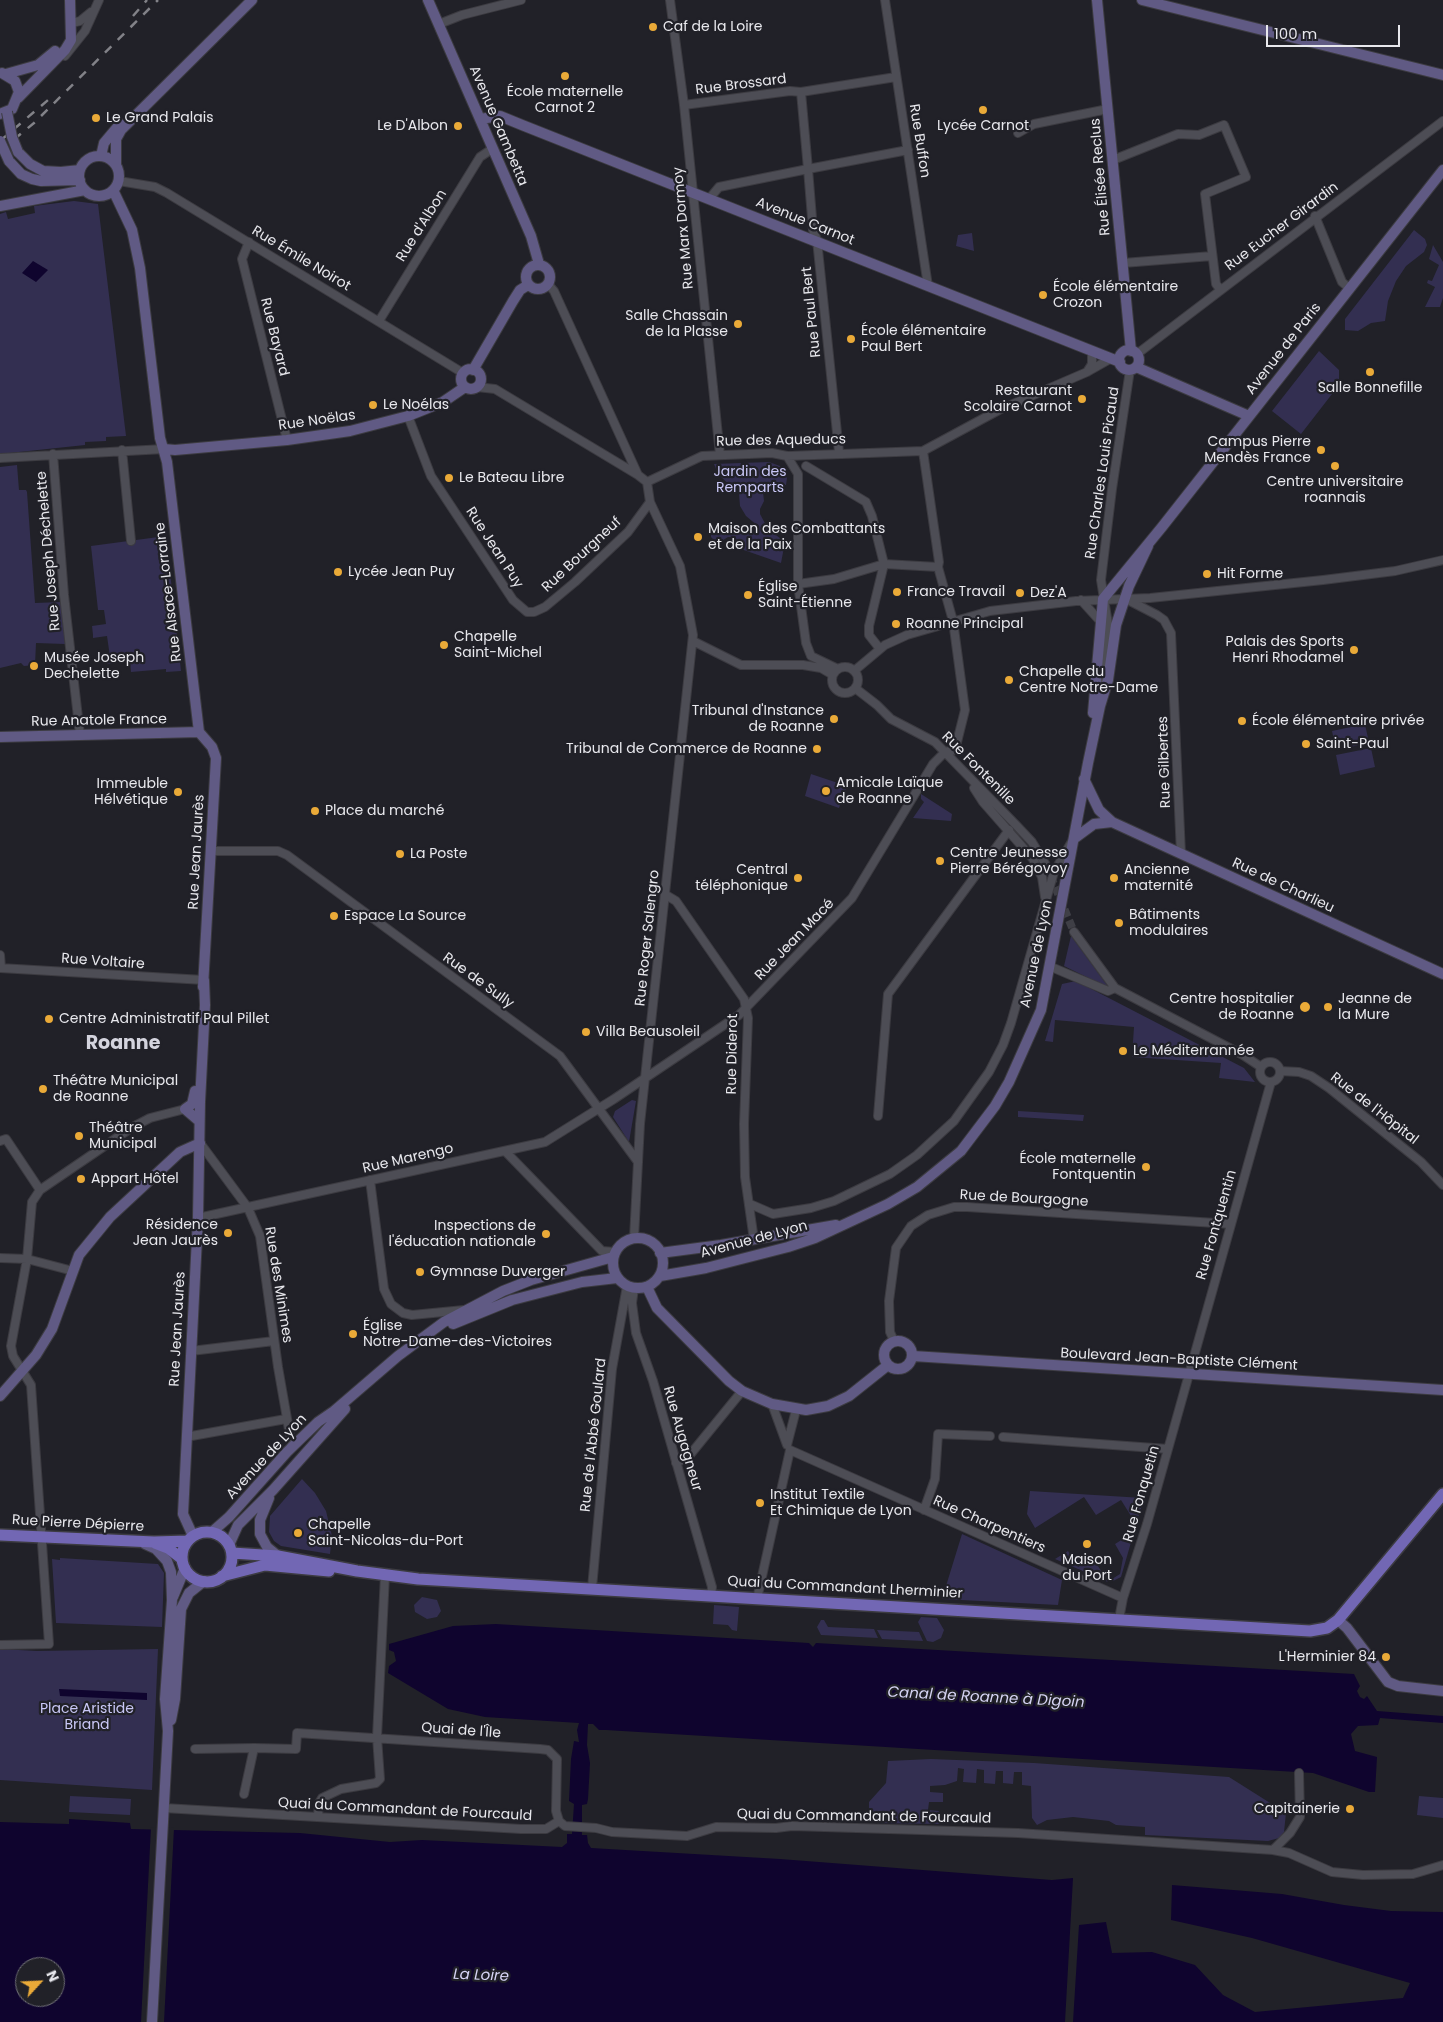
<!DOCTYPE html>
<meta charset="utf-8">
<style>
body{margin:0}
#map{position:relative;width:1443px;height:2022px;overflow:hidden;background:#212128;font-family:Poppins,sans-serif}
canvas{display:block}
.north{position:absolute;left:15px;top:1957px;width:50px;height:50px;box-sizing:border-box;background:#212128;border:1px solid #717177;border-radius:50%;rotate:65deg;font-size:14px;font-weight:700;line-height:20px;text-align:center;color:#e8e8ed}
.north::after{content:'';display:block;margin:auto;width:18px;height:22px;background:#eaaa38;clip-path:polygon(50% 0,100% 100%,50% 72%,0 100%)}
.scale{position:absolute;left:1266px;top:25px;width:134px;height:22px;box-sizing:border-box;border:2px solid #e8e8ed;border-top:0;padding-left:6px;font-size:15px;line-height:18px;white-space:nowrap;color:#e8e8ed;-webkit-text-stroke:4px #212128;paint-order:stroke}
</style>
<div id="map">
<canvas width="1443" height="2022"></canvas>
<div class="north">N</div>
<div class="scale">100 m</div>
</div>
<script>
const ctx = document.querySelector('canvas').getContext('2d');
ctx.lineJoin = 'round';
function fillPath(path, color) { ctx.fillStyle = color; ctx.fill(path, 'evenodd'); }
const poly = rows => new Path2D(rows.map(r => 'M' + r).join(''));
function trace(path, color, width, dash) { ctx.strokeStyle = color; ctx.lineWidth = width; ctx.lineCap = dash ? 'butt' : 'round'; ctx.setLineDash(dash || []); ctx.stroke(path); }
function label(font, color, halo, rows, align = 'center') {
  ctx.font = font + ' Poppins,sans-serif'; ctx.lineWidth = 4.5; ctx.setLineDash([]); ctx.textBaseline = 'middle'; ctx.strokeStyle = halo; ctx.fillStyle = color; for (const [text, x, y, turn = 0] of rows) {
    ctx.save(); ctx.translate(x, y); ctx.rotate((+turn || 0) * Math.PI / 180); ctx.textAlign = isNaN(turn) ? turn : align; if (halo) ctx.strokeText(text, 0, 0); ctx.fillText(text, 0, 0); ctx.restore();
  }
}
fillPath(poly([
 [74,201,98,204,126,436,106,437,106,441,85,442,85,445,0,454,0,214,6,212,8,219,35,213,34,206],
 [1414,230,1425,239,1427,245,1424,252,1406,266,1396,281,1388,301,1385,321,1371,323,1358,331,1345,330,1345,319],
 [972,233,974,251,956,246,958,235],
 [1433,245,1443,262,1443,298,1440,307,1425,307,1435,287,1427,283,1428,280,1432,281,1439,265,1429,259],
 [1319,351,1339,370,1339,385,1301,434,1272,411],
 [769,462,780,466,787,478,786,485,768,487,763,492,764,501,760,509,760,514,768,529,785,542,781,563,738,548,737,540,734,537,728,537,717,544,711,537,711,529,758,532,758,526,746,516,740,506,739,494,718,474,714,464],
 [17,465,19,490,26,490,27,492,35,603,61,602,65,644,36,643,35,665,24,666,21,663,0,668,0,467],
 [166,536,181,671,166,672,166,669,131,672,130,661,107,664,107,658,110,657,107,636,93,638,93,635,92,626,106,624,104,610,98,610,91,546],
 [1365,724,1369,743,1336,750,1332,731],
 [1371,748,1375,767,1340,775,1336,755],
 [811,774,847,786,839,808,805,796],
 [921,794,952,814,951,821,913,818,924,802,921,799],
 [1071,936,1109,988,1064,966],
 [1076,981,1244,1068,1255,1082,1219,1078,1221,1063,1132,1057,1134,1027,1055,1020,1053,1042,1045,1041,1062,984],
 [632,1100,636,1101,629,1142,613,1117,615,1111],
 [1018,1111,1084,1115,1083,1121,1018,1117],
 [302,1479,315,1493,326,1511,332,1536,330,1554,281,1546,274,1541,269,1532,270,1516],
 [1030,1491,1143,1498,1144,1499,1136,1524,1121,1500,1096,1515,1084,1497,1035,1528,1027,1514],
 [1134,1532,1121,1577,1113,1581,1112,1579,1120,1574,1123,1558,1115,1544],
 [962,1534,1062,1580,1058,1605,942,1599],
 [1068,1551,1078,1567,1093,1558,1108,1582,1055,1559],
 [60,1558,158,1564,164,1573,162,1627,56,1623,52,1559,60,1560],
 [422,1597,437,1600,441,1611,437,1617,427,1619,415,1612,414,1605],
 [714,1605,739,1607,737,1631,732,1630,728,1625,713,1624],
 [921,1617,937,1618,944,1630,941,1638,933,1642,927,1641,918,1622],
 [821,1620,824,1620,828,1627,874,1629,878,1638,821,1635,817,1627],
 [877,1630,919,1632,923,1641,882,1639],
 [0,1649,37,1651,158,1649,152,1790,0,1780],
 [931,1759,1034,1763,1229,1777,1286,1813,1284,1832,1279,1838,1268,1841,1145,1835,1145,1827,1116,1825,1109,1821,1073,1817,1047,1820,1037,1825,1032,1818,1031,1786,1022,1785,1022,1772,1014,1772,1013,1784,1003,1783,1003,1771,996,1771,995,1784,984,1783,984,1770,977,1769,976,1783,963,1782,964,1769,958,1768,957,1781,945,1785,930,1786,930,1792,943,1793,943,1802,929,1802,928,1810,939,1811,940,1824,875,1823,869,1810,869,1802,886,1783,888,1761],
 [70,1796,131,1799,130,1815,69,1812],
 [1419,1796,1443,1798,1443,1818,1417,1815]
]), '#332f51');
fillPath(poly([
 [33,261,48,270,36,282,22,273],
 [496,1624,809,1643,813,1647,816,1643,1354,1674,1360,1686,1357,1691,1360,1697,1364,1699,1367,1696,1377,1711,1443,1716,1443,1723,1380,1718,1378,1725,1358,1726,1351,1734,1355,1751,1377,1757,1375,1792,1369,1792,1313,1773,606,1730,599,1730,593,1724,588,1724,587,1745,590,1763,588,1799,587,1804,582,1805,582,1835,587,1835,588,1843,591,1848,780,1859,1052,1880,1073,1878,1065,2022,0,2022,0,1822,69,1824,69,1819,130,1823,131,1829,300,1833,390,1842,422,1840,562,1847,567,1843,567,1834,572,1834,574,1804,569,1801,571,1759,574,1741,579,1742,577,1730,579,1723,485,1717,448,1709,388,1673,389,1666,396,1661,394,1652,389,1650,389,1644,453,1626],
 [25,1967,55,1967,55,1997,25,1997],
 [59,1689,147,1693,147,1700,60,1696],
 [1172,1885,1282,1894,1344,1905,1391,1911,1443,1912,1443,2022,1073,2022,1079,1925,1106,1922,1112,1953,1152,1952,1195,1965,1223,1995,1255,2012,1403,1998,1410,1983,1252,1938,1171,1920]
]), '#0f042e');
fillPath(poly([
 [151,1827,174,1828,164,2022,141,2022]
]), '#212128');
trace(poly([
 [1046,865,1074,932]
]), '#3f3f46', 8, [8, 4]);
const street = poly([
 [670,0,684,105,720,455],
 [885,0,928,286],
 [72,23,80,21,91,12],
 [439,24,462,15,521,0],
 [65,56,85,31,99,0],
 [801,92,808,169,908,150],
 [684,105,790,91,801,92,896,77],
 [1018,133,1034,124,1108,109],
 [1113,160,1178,134,1199,135,1224,125,1246,177,1205,194,1216,284,1220,289],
 [119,181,155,187,167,193,463,373],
 [709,199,719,187,808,169,813,230,817,240,839,452],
 [1315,216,1342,282,1349,288],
 [249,242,242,259,287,440],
 [1123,263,1212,256],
 [548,284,554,291,638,475,647,482],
 [379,321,480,157,492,149],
 [1137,354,1443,121],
 [1087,372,1092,364,1092,351],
 [477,387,495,389,638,475],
 [408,416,431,476,513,600,527,612,534,612,545,607,575,582,628,532,650,502],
 [122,450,131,541],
 [53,454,64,595,80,735],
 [787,456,798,474,798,584,806,643,811,656,838,669],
 [0,458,164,449],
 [806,466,866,502,872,516,884,564,869,626,869,635,880,649],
 [647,482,702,456,772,453,787,456,923,451,999,410,1087,372,1110,359],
 [798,584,834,579,884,564,938,567],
 [1126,599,1157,615,1164,620,1171,633,1181,854],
 [1081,600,1100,621],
 [693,641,741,665,803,665,821,668,833,675],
 '832 680a13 13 0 1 1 26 0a13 13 0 1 1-26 0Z',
 [854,671,885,645,907,635,990,611,1076,601,1150,598,1323,580,1395,571,1443,560],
 [855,688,877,705,891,719,935,742,1017,826,1032,842,1046,865],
 [1101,693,1108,624,1101,580,1112,489,1130,370],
 [974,788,983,802,1033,859,1042,877,1045,897],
 [210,851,278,851,287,855,560,1056,638,1162],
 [666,895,676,901,744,999,748,1018,744,1124,745,1177,754,1240],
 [1074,932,1115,988,1243,1055,1261,1067],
 [0,955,1,968],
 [1049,966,1108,991,1115,988],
 [0,968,204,980],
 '1260 1072a10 10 0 1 1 20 0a10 10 0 1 1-20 0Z',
 [1280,1071,1299,1072,1311,1076,1329,1088,1421,1162,1443,1185],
 [878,1116,888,994,1009,830],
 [0,1141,6,1139,40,1190],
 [200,1143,248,1208,260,1236,278,1367,292,1447],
 [505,1151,602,1251,615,1252],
 [370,1180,384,1289,391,1304,403,1313,412,1315,464,1310],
 [750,1204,773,1214,811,1208,834,1201,890,1174,917,1155,954,1121,989,1072,1003,1045,1011,1023,1054,872,1071,843],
 [198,1218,545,1142,614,1099,739,1015,852,898,933,764,945,752,955,750,965,710,953,621,938,567,939,562,923,451],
 [634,1238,640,1124,693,635,680,566,650,502,647,482],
 [0,1258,27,1259,73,1271],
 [634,1288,632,1303,636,1333,653,1381,712,1587,711,1596],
 [894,1341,890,1332,889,1301,896,1248,911,1226,928,1215,954,1207,967,1207,1231,1224],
 [191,1351,274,1341],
 [772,1404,787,1445,796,1410],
 [186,1437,286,1419],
 [1003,1437,1168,1449],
 [790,1450,1123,1598],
 [676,1463,689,1456,742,1391],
 [924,1510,935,1479,938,1434,990,1436],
 [592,1588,612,1369,627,1286],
 [757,1599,790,1450],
 [1119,1619,1123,1598,1147,1524,1271,1082],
 [0,1645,49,1644,31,1385,13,1356,11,1346,27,1259,32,1202,40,1190,131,1128,150,1118,185,1109],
 [195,1749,254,1748],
 [244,1794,254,1748,296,1749,297,1733,540,1749,548,1750,557,1759,556,1811,559,1821],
 [164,1808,521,1829,546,1829,559,1821],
 [318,1817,319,1803,322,1798,341,1789,376,1783,380,1779,377,1737,385,1575],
 [559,1821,565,1826,596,1828,612,1832,687,1836,716,1827,776,1828,792,1826,1018,1833,1273,1850,1289,1853,1332,1872,1363,1875,1413,1874,1443,1865],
 [1273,1850,1290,1833,1300,1817,1299,1773]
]);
const secondary = poly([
 [428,0,531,236,539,264],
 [1097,0,1131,351],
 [1142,0,1443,75],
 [6,74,38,65,55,51],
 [18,98,65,50,71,40,70,0],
 [0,114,12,109,19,92,15,81,2,73],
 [480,119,500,116,522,125,1120,362],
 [18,152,30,164,43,171,61,172,80,170],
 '79 176a20 20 0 1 1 40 0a20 20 0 1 1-40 0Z',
 [101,156,104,143,120,124],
 [9,161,21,174,32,179,41,181,80,180],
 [116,164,116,139,121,130,252,0],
 [113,190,132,230,140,268,160,438,167,462,199,732],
 [0,206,85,190],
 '526 277a12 12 0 1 1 24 0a12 12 0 1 1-24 0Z',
 '1119 360a10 10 0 1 1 20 0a10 10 0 1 1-20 0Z',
 [1136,367,1249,416],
 '461 379a10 10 0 1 1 20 0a10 10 0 1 1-20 0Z',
 [473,370,513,301,520,290,528,285],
 [164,449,175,450,287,440,350,431,408,416,443,402,465,387],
 [1093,713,1103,599,1162,527,1443,170],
 [199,732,212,747,216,758,203,987],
 [0,737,199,732],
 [1084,779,1099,810,1112,822,1443,974],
 [1075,838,1094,824,1112,822],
 [195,1091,192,1104,185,1109,199,1121],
 '613 1263a25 25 0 1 1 50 0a25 25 0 1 1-50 0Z',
 [660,1253,721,1245,836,1225],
 [660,1276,706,1268,788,1247,815,1238,888,1204,917,1187,961,1151,995,1106,1009,1082,1041,1010,1088,763,1100,706,1108,680,1116,625,1129,586,1148,546],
 [647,1287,657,1308,729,1381,742,1391,772,1404,806,1410,828,1406,849,1396,888,1365],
 [453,1324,512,1300,582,1282,617,1278],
 '884 1355a14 14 0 1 1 28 0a14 14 0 1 1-28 0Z',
 [913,1356,1443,1390],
 [0,1396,36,1355,52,1329,79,1255,110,1217,180,1152,200,1143],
 [269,1498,260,1520,260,1534,267,1547,278,1556],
 [212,1532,229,1517,287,1452,318,1422,334,1411,398,1356,444,1322,503,1291,531,1280,613,1257],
 [193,1536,183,1514,198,1218,200,1102,205,1005,204,980],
 [145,1544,156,1549,167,1561,171,1572,172,1600,165,1699,168,1731,152,2022],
 [229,1545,238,1525,273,1490,345,1409],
 [173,1597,185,1568],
 [1338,1620,1347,1628,1388,1682,1398,1686,1443,1691],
 [171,1720,175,1699,181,1609,189,1593,204,1581]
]);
const primary = poly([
 '182 1557a25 25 0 1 1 50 0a25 25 0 1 1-50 0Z',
 [0,1535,154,1542,188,1541],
 [155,1543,168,1548,182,1559],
 [232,1553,278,1556,357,1571,418,1579,1310,1631,1327,1628,1338,1620,1443,1494],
 [222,1576,265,1565,329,1571]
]);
trace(street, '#3c3b41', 10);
trace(secondary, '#3c3b41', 12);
trace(primary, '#3c3b41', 14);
trace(street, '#4d4d55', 8);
trace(secondary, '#605a84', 10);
trace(primary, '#7267b4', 11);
trace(poly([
 [133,16,147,0],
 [0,141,48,100],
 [0,151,34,123,158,0]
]), '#828288', 2.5, [9, 9]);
const secondaryBridge = poly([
 [7,112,12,137,18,152],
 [0,141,9,161]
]);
trace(secondaryBridge, '#3c3b41', 12, []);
trace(secondaryBridge, '#605a84', 10);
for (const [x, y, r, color] of [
 [653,27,5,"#eaaa38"],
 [565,76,5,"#eaaa38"],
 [983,110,5,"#eaaa38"],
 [96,118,5,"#eaaa38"],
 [458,126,5,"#eaaa38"],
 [1043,295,5,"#eaaa38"],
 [738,324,5,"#eaaa38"],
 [851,339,5,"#eaaa38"],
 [1370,372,5,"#eaaa38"],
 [1082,399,5,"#eaaa38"],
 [373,405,5,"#eaaa38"],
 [1321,450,5,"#eaaa38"],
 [1335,466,5,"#eaaa38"],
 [449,478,5,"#eaaa38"],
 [698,537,5,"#eaaa38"],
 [338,572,5,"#eaaa38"],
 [1207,574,5,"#eaaa38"],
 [897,592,5,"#eaaa38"],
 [1020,593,5,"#eaaa38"],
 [748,595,5,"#eaaa38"],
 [896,624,5,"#eaaa38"],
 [444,645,5,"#eaaa38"],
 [1354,650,5,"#eaaa38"],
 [34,666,5,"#eaaa38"],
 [1009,680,5,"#eaaa38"],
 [834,719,5,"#eaaa38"],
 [1242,721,5,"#eaaa38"],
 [1306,744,5,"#eaaa38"],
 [817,749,5,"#eaaa38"],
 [826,791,5,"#eaaa38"],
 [178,792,5,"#eaaa38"],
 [315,811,5,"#eaaa38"],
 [400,854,5,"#eaaa38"],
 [940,861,5,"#eaaa38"],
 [798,878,5,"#eaaa38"],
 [1114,878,5,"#eaaa38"],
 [334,916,5,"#eaaa38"],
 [1119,923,5,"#eaaa38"],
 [1305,1007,6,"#eaaa38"],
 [1328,1007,5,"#eaaa38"],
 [49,1019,5,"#eaaa38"],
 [586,1032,5,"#eaaa38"],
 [1123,1051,5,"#eaaa38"],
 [43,1089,5,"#eaaa38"],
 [79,1136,5,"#eaaa38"],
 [1146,1167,5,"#eaaa38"],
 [81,1179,5,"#eaaa38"],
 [228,1233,5,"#eaaa38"],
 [546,1234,5,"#eaaa38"],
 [420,1272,5,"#eaaa38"],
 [353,1334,5,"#eaaa38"],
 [760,1503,5,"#eaaa38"],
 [298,1533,5,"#eaaa38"],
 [1087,1544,5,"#eaaa38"],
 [1386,1657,5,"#eaaa38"],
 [1350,1809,5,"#eaaa38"]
]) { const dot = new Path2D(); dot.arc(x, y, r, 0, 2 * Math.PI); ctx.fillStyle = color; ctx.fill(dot); trace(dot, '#212128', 2); }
label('14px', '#e8e8ed', '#212128', [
 ["Caf de la Loire",663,27],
 ["École maternelle",565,92,"center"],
 ["Carnot 2",565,108,"center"],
 ["Le Grand Palais",106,118],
 ["Le D'Albon",448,126,"right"],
 ["Lycée Carnot",983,126,"center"],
 ["École élémentaire",1053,287],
 ["Crozon",1053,303],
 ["Salle Chassain",728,316,"right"],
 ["de la Plasse",728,332,"right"],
 ["École élémentaire",861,331],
 ["Paul Bert",861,347],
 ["Salle Bonnefille",1370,388,"center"],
 ["Restaurant",1072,391,"right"],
 ["Scolaire Carnot",1072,407,"right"],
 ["Le Noélas",383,405],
 ["Campus Pierre",1311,442,"right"],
 ["Mendès France",1311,458,"right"],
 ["Le Bateau Libre",459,478],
 ["Centre universitaire",1335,482,"center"],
 ["roannais",1335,498,"center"],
 ["Maison des Combattants",708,529],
 ["et de la Paix",708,545],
 ["Lycée Jean Puy",348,572],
 ["Hit Forme",1217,574],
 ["Église",758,587],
 ["Saint-Étienne",758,603],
 ["France Travail",907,592],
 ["Dez'A",1030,593],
 ["Roanne Principal",906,624],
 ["Chapelle",454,637],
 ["Saint-Michel",454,653],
 ["Palais des Sports",1344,642,"right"],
 ["Henri Rhodamel",1344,658,"right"],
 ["Musée Joseph",44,658],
 ["Dechelette",44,674],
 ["Chapelle du",1019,672],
 ["Centre Notre-Dame",1019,688],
 ["Tribunal d'Instance",824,711,"right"],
 ["de Roanne",824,727,"right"],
 ["École élémentaire privée",1252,721],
 ["Saint-Paul",1316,744],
 ["Tribunal de Commerce de Roanne",807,749,"right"],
 ["Amicale Laïque",836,783],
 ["de Roanne",836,799],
 ["Immeuble",168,784,"right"],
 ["Hélvétique",168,800,"right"],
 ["Place du marché",325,811],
 ["Centre Jeunesse",950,853],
 ["Pierre Bérégovoy",950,869],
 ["La Poste",410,854],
 ["Central",788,870,"right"],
 ["téléphonique",788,886,"right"],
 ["Ancienne",1124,870],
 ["maternité",1124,886],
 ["Bâtiments",1129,915],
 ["modulaires",1129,931],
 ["Espace La Source",344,916],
 ["Centre hospitalier",1294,999,"right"],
 ["de Roanne",1294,1015,"right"],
 ["Jeanne de",1338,999],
 ["la Mure",1338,1015],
 ["Centre Administratif Paul Pillet",59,1019],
 ["Villa Beausoleil",596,1032],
 ["Le Méditerrannée",1133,1051],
 ["Théâtre Municipal",53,1081],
 ["de Roanne",53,1097],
 ["Théâtre",89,1128],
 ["Municipal",89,1144],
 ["École maternelle",1136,1159,"right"],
 ["Fontquentin",1136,1175,"right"],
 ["Appart Hôtel",91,1179],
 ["Résidence",218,1225,"right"],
 ["Jean Jaurès",218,1241,"right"],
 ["Inspections de",536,1226,"right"],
 ["l'éducation nationale",536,1242,"right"],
 ["Gymnase Duverger",430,1272],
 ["Église",363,1326],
 ["Notre-Dame-des-Victoires",363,1342],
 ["Institut Textile",770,1495],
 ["Et Chimique de Lyon",770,1511],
 ["Chapelle",308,1525],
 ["Saint-Nicolas-du-Port",308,1541],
 ["Maison",1087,1560,"center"],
 ["du Port",1087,1576,"center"],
 ["L'Herminier 84",1376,1657,"right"],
 ["Capitainerie",1340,1809,"right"]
], 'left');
label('14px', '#e8e8ed', '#212128', [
 ["Rue Brossard",741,85,-7],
 ["Avenue Gambetta",498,126,67],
 ["Rue Buffon",919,141,81],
 ["Rue Élisée Reclus",1101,177,-95],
 ["Avenue Carnot",805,222,22],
 ["Rue d'Albon",422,226,-58],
 ["Rue Eucher Girardin",1282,227,-37],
 ["Rue Marx Dormoy",684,228,-95],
 ["Rue Émile Noirot",301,259,31],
 ["Rue Paul Bert",812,312,-96],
 ["Rue Bayard",274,337,76],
 ["Avenue de Paris",1284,349,-52],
 ["Rue Noëlas",317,421,-8],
 ["Rue des Aqueducs",781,441,-1],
 ["Rue Charles Louis Picaud",1103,473,-82],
 ["Rue Jean Puy",494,548,57],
 ["Rue Joseph Déchelette",49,551,-95],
 ["Rue Bourgneuf",582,555,-43],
 ["Rue Alsace-Lorraine",169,592,-97],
 ["Rue Anatole France",99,721,-1],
 ["Rue Gilbertes",1165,762,-92],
 ["Rue Fontenille",978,769,45],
 ["Rue Jean Jaurès",197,852,-87],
 ["Rue de Charlieu",1283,886,25],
 ["Rue Roger Salengro",648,938,-84],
 ["Rue Jean Macé",795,940,-46],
 ["Avenue de Lyon",1037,954,-78],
 ["Rue Voltaire",103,962,4],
 ["Rue de Sully",478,981,36],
 ["Rue Diderot",733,1054,-89],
 ["Rue de l'Hôpital",1374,1109,38],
 ["Rue Marengo",408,1159,-13],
 ["Rue de Bourgogne",1024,1199,3],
 ["Rue Fontquentin",1217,1225,-74],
 ["Avenue de Lyon",754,1240,-15],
 ["Rue des Minimes",278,1285,81],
 ["Rue Jean Jaurès",178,1329,-87],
 ["Boulevard Jean-Baptiste Clément",1179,1360,3],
 ["Rue de l'Abbé Goulard",594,1435,-84],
 ["Rue Augagneur",682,1439,74],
 ["Avenue de Lyon",267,1457,-47],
 ["Rue Fonquetin",1142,1494,-74],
 ["Rue Pierre Dépierre",78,1524,3],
 ["Rue Charpentiers",989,1525,24],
 ["Quai du Commandant Lherminier",845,1588,3],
 ["Quai de l'Île",461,1731,4],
 ["Quai du Commandant de Fourcauld",405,1810,3],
 ["Quai du Commandant de Fourcauld",864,1817,1]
]);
label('14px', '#c9c7f6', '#212128', [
 ["Jardin des",750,472],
 ["Remparts",750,488],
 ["Place Aristide",87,1709],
 ["Briand",87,1725]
]);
label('italic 15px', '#d7d5f5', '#212128', [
 ["Canal de Roanne à Digoin",986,1698,3],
 ["La Loire",481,1976,2]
]);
label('bold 19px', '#d4d4de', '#212128', [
 ["Roanne",123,1044]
]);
</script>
